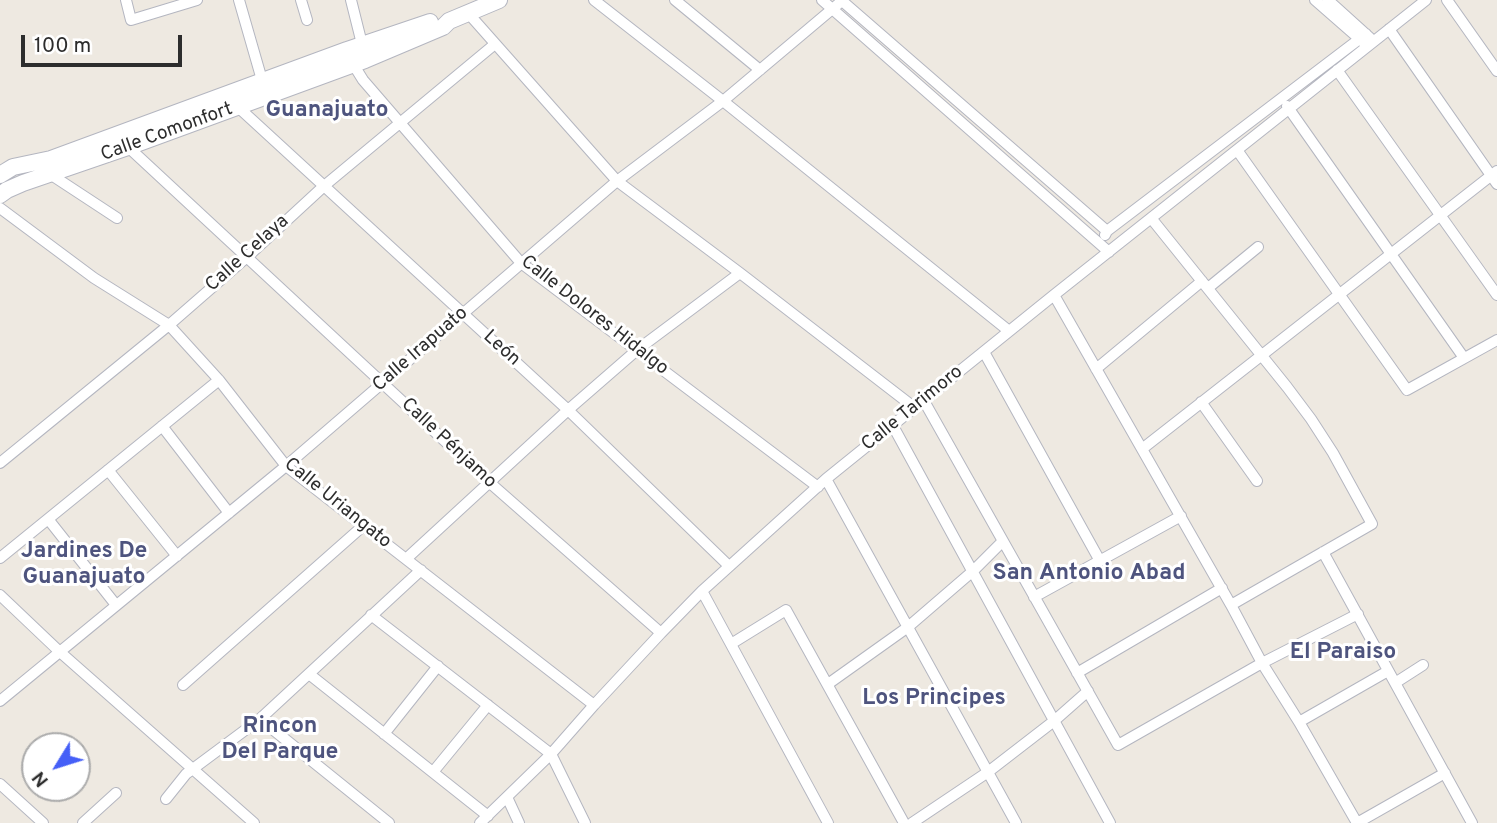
<!DOCTYPE html>
<meta charset="utf-8">
<style>
body{margin:0}
#map{position:relative;width:1497px;height:823px;overflow:hidden;background:#eee9e1;font-family:Overpass,sans-serif}
canvas{display:block}
.north{position:absolute;left:21px;top:732px;width:70px;height:70px;box-sizing:border-box;background:#fff;border:2px solid #ababab;border-radius:50%;rotate:232deg;font-size:19px;font-weight:700;line-height:28px;text-align:center;color:#2d2d2d}
.north::after{content:'';display:block;margin:auto;width:24px;height:32px;background:#455ff7;clip-path:polygon(50% 0,100% 100%,50% 72%,0 100%)}
.scale{position:absolute;left:21px;top:35px;width:161px;height:32px;box-sizing:border-box;border:4px solid #2d2d2d;border-top:0;padding-left:9px;font-size:21px;line-height:24px;white-space:nowrap;color:#2d2d2d;-webkit-text-stroke:5px #fff;paint-order:stroke}
</style>
<div id="map">
<canvas width="1497" height="823"></canvas>
<div class="north">N</div>
<div class="scale">100 m</div>
</div>
<script>
const ctx = document.querySelector('canvas').getContext('2d');
ctx.lineJoin = 'round';
const poly = rows => new Path2D(rows.map(r => 'M' + r).join(''));
function trace(path, color, width, dash) { ctx.strokeStyle = color; ctx.lineWidth = width; ctx.lineCap = dash ? 'butt' : 'round'; ctx.setLineDash(dash || []); ctx.stroke(path); }
function label(font, color, halo, rows, align = 'center') {
  ctx.font = font + ' Overpass,sans-serif'; ctx.lineWidth = 6; ctx.setLineDash([]); ctx.textBaseline = 'middle'; ctx.strokeStyle = halo; ctx.fillStyle = color; for (const [text, x, y, turn = 0] of rows) {
    ctx.save(); ctx.translate(x, y); ctx.rotate((+turn || 0) * Math.PI / 180); ctx.textAlign = isNaN(turn) ? turn : align; if (halo) ctx.strokeText(text, 0, 0); ctx.fillText(text, 0, 0); ctx.restore();
  }
}
const street = poly([
 [126,0,131,20,197,0],
 [239,0,264,87],
 [301,0,307,20],
 [351,0,363,48],
 [594,0,723,101,1009,331],
 [675,0,760,70],
 [822,0,1109,252],
 [841,0,1107,231],
 [1315,0,1363,42],
 [1328,0,1370,38],
 [1447,0,1497,71],
 [468,13,617,181,740,273,915,408],
 [1389,29,1497,184],
 [350,59,363,80,521,263,818,487],
 [1337,70,1497,295],
 [1287,106,1464,358],
 [238,107,568,410,729,566],
 [126,145,489,482,661,633],
 [1237,150,1407,390,1497,340],
 [50,174,117,218],
 [0,208,94,278,169,325,219,380,286,466,594,705],
 [1151,218,1287,387,1311,419,1333,453,1372,524,1231,605],
 [1105,235,1107,231,1366,34],
 [1208,288,1258,247],
 [1054,295,1231,605,1262,663,1299,722,1357,823,1445,773],
 [984,352,1100,561],
 [1096,369,1202,281],
 [924,401,1118,745,1262,663,1358,614],
 [1201,402,1257,481],
 [162,426,229,513],
 [893,426,1110,823],
 [1142,449,1497,171],
 [0,463,169,325,247,257,324,186,495,44],
 [108,470,177,556],
 [826,479,1016,823],
 [48,519,116,605],
 [1323,552,1472,823],
 [0,558,219,380],
 [406,559,568,410,637,350,740,273],
 [702,591,828,823],
 [0,595,60,652,254,823],
 [1034,597,1181,516],
 [371,615,551,754,585,823],
 [731,644,786,610,904,823],
 [1077,673,1222,588],
 [309,674,488,816],
 [1395,683,1423,665],
 [828,684,908,627,973,571,1003,541],
 [183,685,363,526],
 [0,701,286,466,617,181,723,101,843,0],
 [260,719,389,823],
 [1299,722,1388,671],
 [384,734,438,666],
 [433,772,488,705],
 [0,784,43,823],
 [507,797,519,823],
 [166,799,186,774,260,719,421,570],
 [83,823,116,793],
 [480,823,551,754,594,705,661,633,702,591,826,479,1054,295,1426,0],
 [912,823,988,772,1054,721,1088,691]
]);
const secondary = poly([
 [0,175,13,167,51,159,347,50,430,22],
 [0,195,7,190,23,183,128,147,365,60,443,27,449,21,499,0]
]);
trace(street, '#b4b6c0', 12);
trace(secondary, '#b4b6c0', 18);
trace(street, '#fff', 10);
trace(secondary, '#fff', 16);
label('19px', '#2d2d2d', '#fff', [
 ["Calle Comonfort",167,133,-20],
 ["Calle Celaya",248,254,-42],
 ["Calle Dolores Hidalgo",594,316,38],
 ["León",501,349,42],
 ["Calle Irapuato",421,350,-41],
 ["Calle Tarimoro",913,409,-39],
 ["Calle Pénjamo",448,444,43],
 ["Calle Uriangato",337,504,39]
]);
label('bold 23px', '#4e547e', '#fff', [
 ["Guanajuato",327,111],
 ["Jardines De",84,552],
 ["Guanajuato",84,578],
 ["San Antonio Abad",1089,574],
 ["El Paraiso",1343,653],
 ["Los Principes",934,699],
 ["Rincon",280,727],
 ["Del Parque",280,753]
]);
</script>
